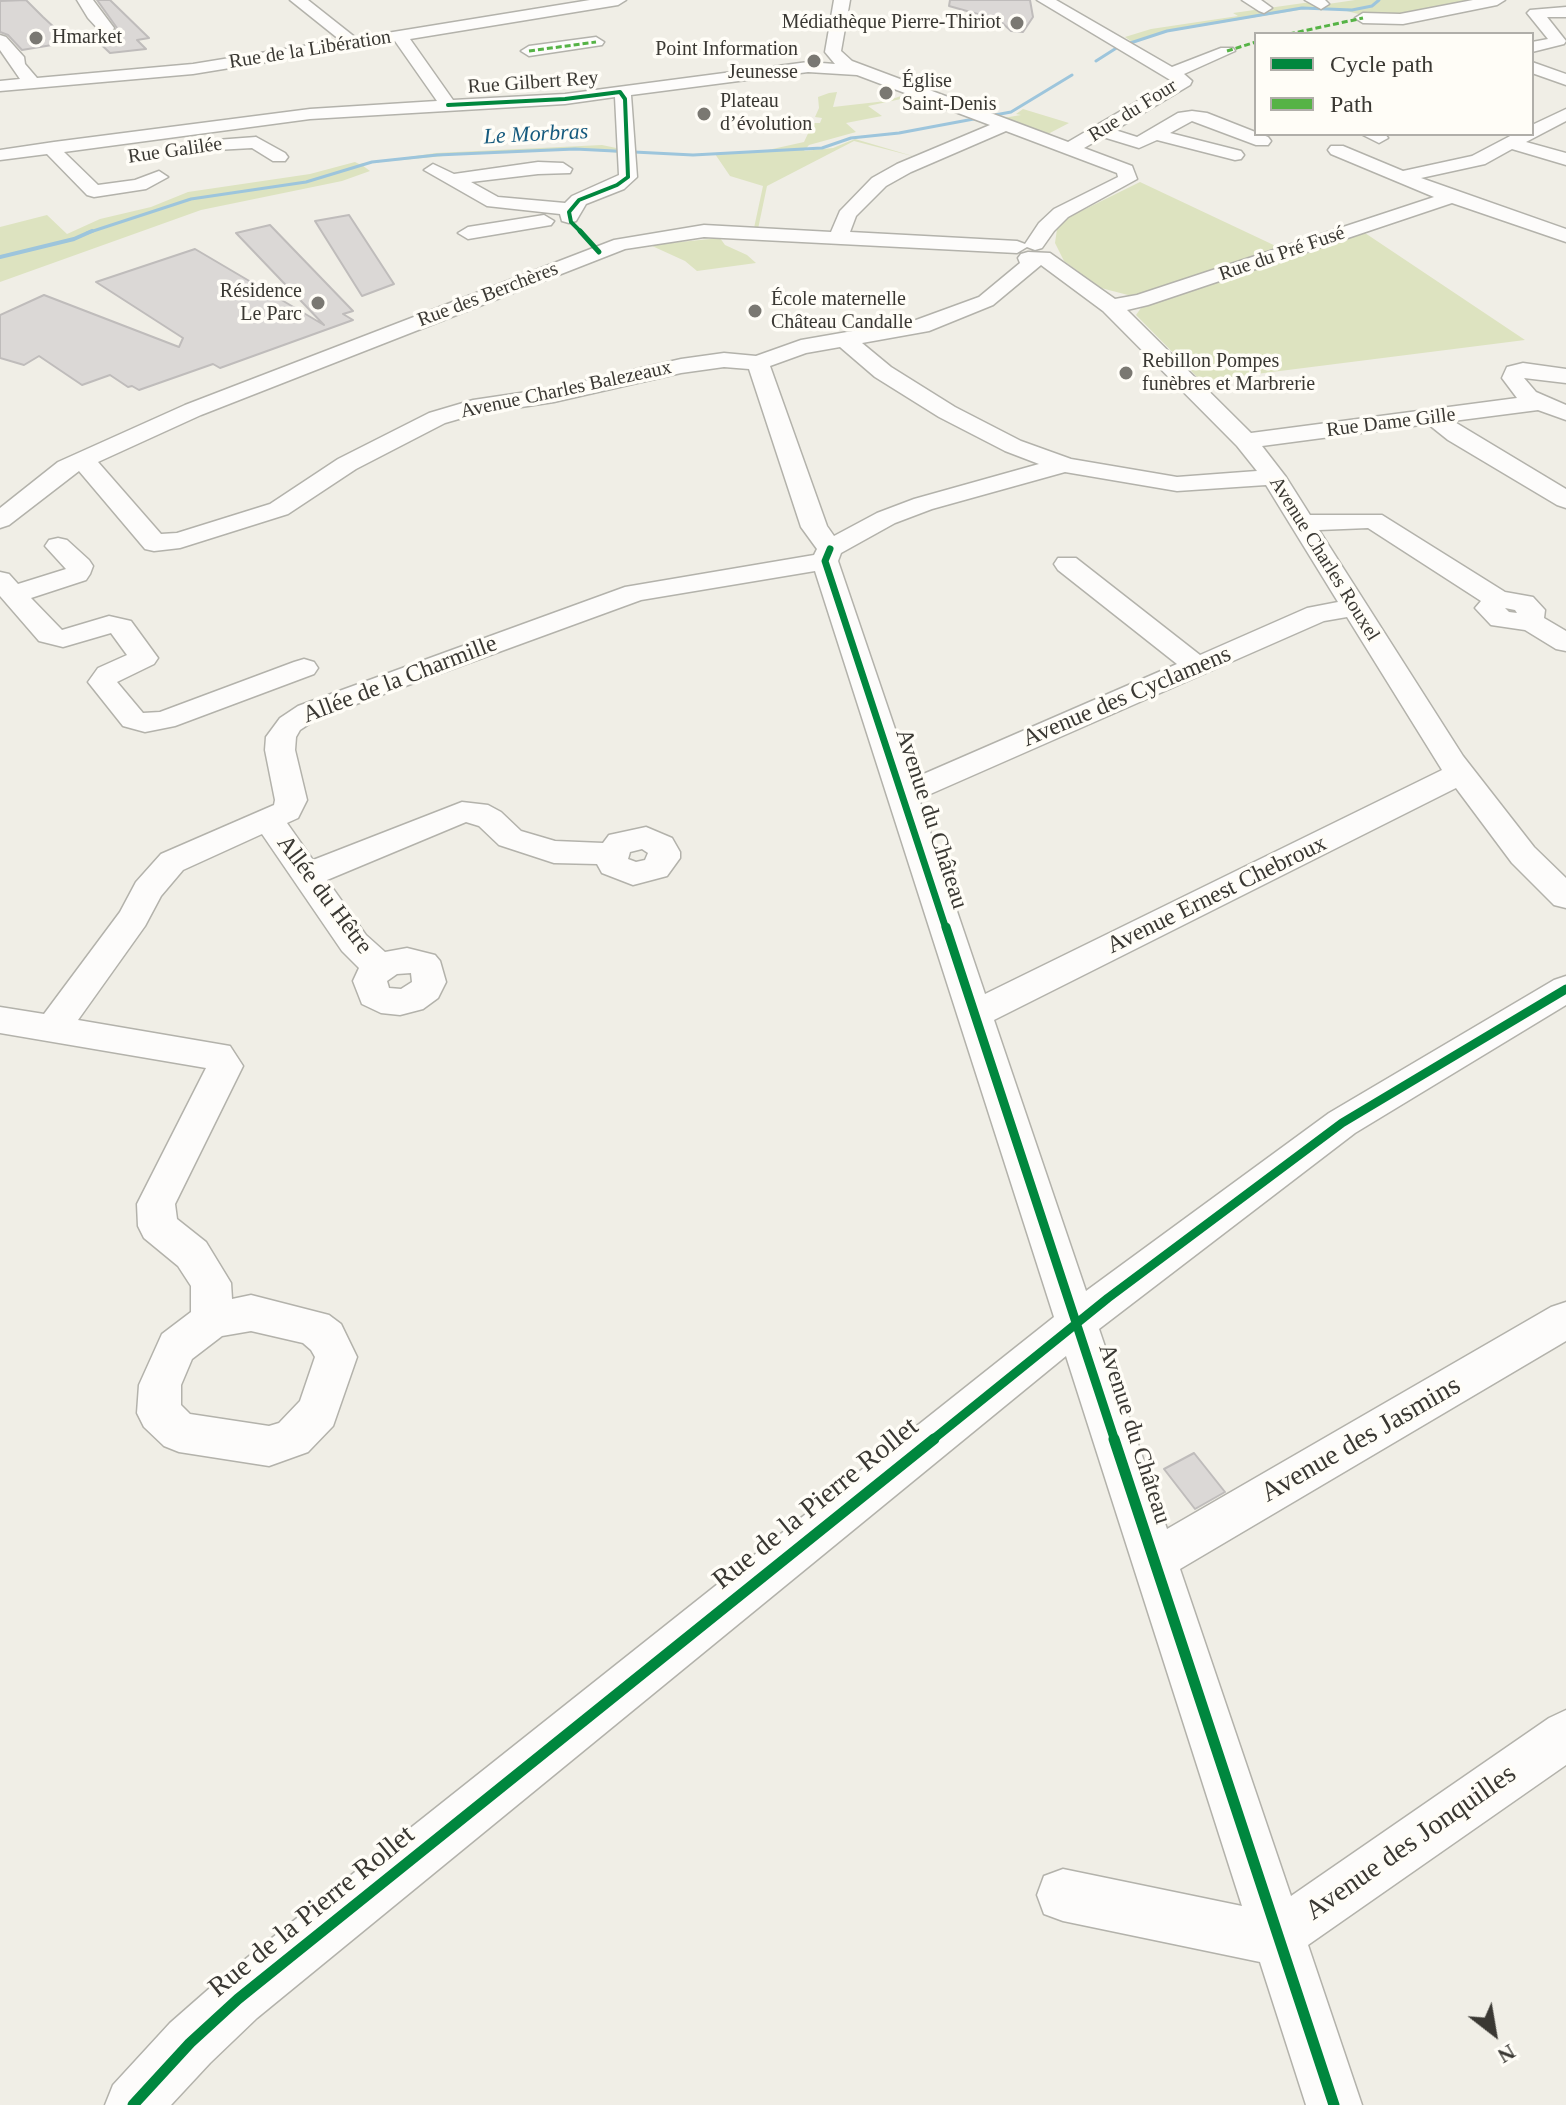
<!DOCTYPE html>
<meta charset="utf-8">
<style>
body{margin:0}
#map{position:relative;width:1566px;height:2105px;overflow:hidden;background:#f0eee6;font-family:"Times New Roman",serif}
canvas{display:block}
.legend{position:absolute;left:1254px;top:32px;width:280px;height:104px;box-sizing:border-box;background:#fffdf7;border:2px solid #b0aea9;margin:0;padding:10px 14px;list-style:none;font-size:24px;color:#3a3833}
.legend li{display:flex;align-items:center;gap:16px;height:40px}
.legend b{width:40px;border:2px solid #b0aea9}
.north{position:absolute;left:1454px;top:1993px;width:80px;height:80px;-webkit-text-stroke:6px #fffdf7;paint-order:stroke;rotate:149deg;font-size:22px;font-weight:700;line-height:32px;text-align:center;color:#3a3833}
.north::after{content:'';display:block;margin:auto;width:28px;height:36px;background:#3a3833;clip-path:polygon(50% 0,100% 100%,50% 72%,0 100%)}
</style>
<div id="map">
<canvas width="1566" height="2105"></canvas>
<ul class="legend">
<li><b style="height:10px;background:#00873e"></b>Cycle path</li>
<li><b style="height:10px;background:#56b346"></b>Path</li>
</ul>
<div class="north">N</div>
</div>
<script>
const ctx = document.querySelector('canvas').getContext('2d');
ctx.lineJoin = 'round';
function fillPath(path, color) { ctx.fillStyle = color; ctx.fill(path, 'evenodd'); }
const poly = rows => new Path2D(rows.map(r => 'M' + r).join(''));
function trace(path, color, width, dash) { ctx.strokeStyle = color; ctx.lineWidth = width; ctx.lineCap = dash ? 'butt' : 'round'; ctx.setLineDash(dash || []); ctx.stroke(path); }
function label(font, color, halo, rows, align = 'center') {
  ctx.font = font + ' "Times New Roman",serif'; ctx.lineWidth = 7; ctx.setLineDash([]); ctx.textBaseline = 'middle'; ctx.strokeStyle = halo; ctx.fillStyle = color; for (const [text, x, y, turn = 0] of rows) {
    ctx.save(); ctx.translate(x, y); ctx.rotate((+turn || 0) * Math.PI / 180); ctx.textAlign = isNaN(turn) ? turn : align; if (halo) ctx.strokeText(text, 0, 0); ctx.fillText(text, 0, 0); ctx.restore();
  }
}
fillPath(poly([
 [1355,0,1485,0,1403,15,1366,16,1335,8,1311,8,1166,32,1134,43,1125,37,1151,29,1238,16,1233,13,1311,2,1328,4],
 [908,90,920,95,868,106,882,116,846,123,856,132,809,145,804,151,833,148,855,139,916,157,854,141,767,186,758,229,754,228,763,186,730,176,715,154,768,150,804,142,813,123,820,123,822,118,815,117,819,108,818,97,829,93,837,92,833,107,886,101,904,95,901,92],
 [1023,109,1069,123,1048,134,1003,118,1021,115,1016,114],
 [602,145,621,149,621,153,575,149,475,153,371,163,362,165,370,171,342,181,201,210,0,282,0,227,47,215,67,234,100,219,151,207,188,192,310,174,355,162,359,164,436,153],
 [1140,182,1280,248,1142,295,1128,295,1101,288,1064,261,1055,243,1057,229,1069,217],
 [1362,231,1525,340,1201,381,1136,315,1141,308],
 [720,238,725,245,747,255,756,263,697,271,685,261,650,245]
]), '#dde3c0');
trace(poly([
 [1096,61,1118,47,1167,31,1302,8,1352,10,1372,6,1379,0],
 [87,233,191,199,306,182,372,162,437,155,575,149,693,155,822,148,851,138,899,133,1011,112,1072,75]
]), '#9dc5dc', 3);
trace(poly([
 [0,257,74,239,92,231]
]), '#9dc5dc', 4);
const building = poly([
 [26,0,43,17,70,42,22,50,8,35,0,32,0,1,26,0],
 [97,0,110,0,149,38,137,40,146,49,110,53,91,35,112,34,117,28,97,0],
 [950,0,1030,0,1033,17,1023,32,1011,31,999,20,949,6,950,0],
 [349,215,394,284,362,296,315,221,349,215],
 [270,225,353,311,343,314,353,320,220,368,213,364,139,390,132,386,128,387,110,375,82,385,39,356,24,365,0,358,0,315,44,295,179,347,183,338,96,282,195,249,324,325,236,233,270,225],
 [1194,1453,1225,1492,1195,1509,1164,1469,1194,1453]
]);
fillPath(building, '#dbd8d6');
trace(building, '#bfbcbb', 2);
const minor = poly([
 [77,0,93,0,114,28,112,31,100,31,88,18,77,0],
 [290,0,308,0,356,38,590,0,626,0,618,5,410,39,453,100,565,94,808,62,835,64,825,52,834,0,850,0,841,51,852,61,1068,142,1172,81,1037,0,1056,0,1172,67,1221,48,1233,48,1235,51,1184,74,1192,81,1190,85,1115,130,1137,137,1178,113,1192,111,1207,113,1268,137,1271,141,1268,145,1256,145,1192,121,1170,133,1241,151,1244,155,1241,159,1235,160,1157,140,1139,148,1103,137,1084,148,1132,166,1137,179,1068,217,1054,231,1042,248,1035,250,1027,247,1017,253,704,237,625,249,201,415,98,462,161,534,177,533,270,504,338,459,429,413,473,400,554,388,681,359,724,353,756,356,801,340,916,320,979,297,1020,263,1018,258,1021,254,1028,252,1050,253,1115,299,1137,295,1434,197,1331,154,1328,150,1331,146,1343,146,1403,171,1472,156,1514,134,1532,134,1532,125,1566,109,1566,121,1526,142,1566,153,1566,165,1512,149,1485,164,1421,178,1566,229,1566,242,1452,203,1148,305,1127,310,1251,433,1517,398,1502,378,1507,367,1523,363,1566,369,1566,383,1524,378,1536,392,1566,405,1566,420,1538,410,1453,421,1566,489,1566,508,1557,505,1448,440,1428,424,1262,446,1286,477,1310,515,1382,515,1505,592,1533,597,1545,610,1544,618,1566,631,1566,651,1556,649,1525,630,1491,625,1475,608,1481,601,1368,528,1319,530,1463,756,1534,847,1566,878,1566,908,1554,905,1512,863,1456,788,994,1020,1086,1291,1329,1113,1554,980,1566,976,1566,1005,1355,1133,1099,1329,1167,1529,1551,1307,1566,1302,1566,1341,1180,1569,1291,1896,1549,1718,1566,1710,1566,1765,1308,1945,1362,2105,1306,2105,1260,1962,1063,1921,1044,1914,1037,1895,1044,1876,1063,1869,1242,1906,1066,1356,257,2018,210,2063,171,2105,105,2105,113,2085,170,2023,219,1980,1054,1317,815,571,641,600,318,718,300,730,296,737,295,750,307,800,298,818,287,823,313,860,462,802,488,805,501,812,521,831,555,841,603,843,609,835,646,827,672,838,680,852,680,858,667,876,633,885,602,873,597,864,554,863,499,845,479,826,466,822,327,880,366,935,385,952,407,948,435,955,440,961,446,982,438,998,423,1009,400,1015,381,1013,362,1004,353,981,359,968,342,951,262,834,183,870,161,896,145,926,78,1020,230,1046,243,1066,175,1204,177,1219,206,1242,231,1283,232,1299,251,1295,329,1315,341,1324,357,1357,333,1426,308,1452,269,1466,179,1452,164,1446,144,1427,137,1413,139,1385,162,1334,191,1312,191,1286,178,1266,144,1238,138,1226,137,1204,206,1068,0,1033,0,1007,44,1014,120,912,136,882,161,854,274,805,275,800,265,750,266,737,280,718,298,706,625,587,814,555,817,549,801,527,749,369,724,367,681,373,554,402,476,414,445,423,356,469,288,514,180,548,154,551,145,549,79,471,9,525,0,528,0,508,58,462,185,405,614,240,704,225,831,232,840,211,872,178,897,164,990,125,857,75,808,72,631,95,637,177,624,189,586,204,576,221,569,223,562,221,560,214,487,206,424,170,433,164,454,174,538,162,563,163,572,169,570,173,538,174,471,182,498,197,565,203,572,196,619,175,615,97,565,104,310,119,64,152,98,185,135,180,159,171,168,177,146,189,94,197,87,195,47,154,0,160,0,150,54,142,310,109,437,101,395,41,193,74,0,91,0,81,20,79,0,50,0,35,6,37,24,57,25,64,37,78,193,64,340,40,290,0],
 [1006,131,1117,173,1118,177,1054,209,1039,223,1025,244,1017,241,850,232,856,216,886,186,911,172,1006,131],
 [1041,265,1103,311,1237,446,1257,471,1177,477,1071,459,1021,441,955,407,891,367,862,343,929,331,993,305,1041,265],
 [840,347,875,377,939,417,1005,451,1039,464,914,499,877,513,834,536,827,526,770,366,806,353,840,347],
 [1065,472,1177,491,1266,485,1338,602,1307,608,1200,655,1076,558,1058,558,1054,564,1058,570,1177,664,912,779,838,561,841,553,895,523,932,509,1065,472],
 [1505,608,1515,610,1517,613,1509,612,1505,608],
 [1347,617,1442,770,985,994,919,799,1324,621,1347,617],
 [642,849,648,853,645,860,636,862,628,859,630,852,642,849],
 [411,973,412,982,401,989,389,988,387,981,397,974,411,973],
 [251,1331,303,1343,311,1350,315,1357,300,1401,279,1423,269,1426,190,1414,181,1405,181,1385,192,1359,222,1336,251,1331],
 [1242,0,1261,0,1272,8,1264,13,1259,11,1242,0],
 [1305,0,1325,0,1329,4,1321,9,1305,0],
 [1473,0,1505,0,1497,5,1403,24,1363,23,1355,18,1363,13,1400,14,1473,0],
 [1566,7,1566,17,1547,17,1566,41,1564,44,1532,52,1532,42,1548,39,1527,13,1530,10,1566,7],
 [596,37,604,42,602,45,529,56,521,51,529,46,596,37],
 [1532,62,1566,74,1566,85,1532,73,1532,62],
 [1361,134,1385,134,1388,138,1379,143,1361,134],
 [256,137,285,153,288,157,285,161,273,161,252,148,216,150,207,145,216,140,256,137],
 [544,215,554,221,551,225,468,239,458,233,468,227,544,215],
 [58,538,67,540,89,560,93,566,90,574,86,580,31,598,62,630,109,616,131,621,158,658,154,664,117,682,143,713,160,712,294,662,304,659,314,662,318,668,314,674,175,726,145,732,123,726,88,682,98,668,127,655,111,633,63,647,39,641,0,596,0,572,9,574,18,584,66,569,45,546,49,540,58,538]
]);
trace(minor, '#b3b2ab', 3);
fillPath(minor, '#fdfcfb');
trace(poly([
 [1289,34,1363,18],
 [529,51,596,42],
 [1227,51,1256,42]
]), '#56b346', 3, [6, 3]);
trace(poly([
 [448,105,565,99,620,92,625,99,628,177,617,185,579,200,569,212,571,222,582,233]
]), '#00873e', 4);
trace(poly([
 [580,231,599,252]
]), '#00873e', 5);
trace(poly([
 [830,549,825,561,946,929]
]), '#00873e', 7);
trace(poly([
 [946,927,1115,1441],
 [931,1441,1108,1298,1342,1123,1566,989]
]), '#00873e', 9);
trace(poly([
 [1114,1439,1334,2105],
 [133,2105,190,2043,238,1999,934,1439]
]), '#00873e', 11);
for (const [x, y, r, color] of [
 [1017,23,8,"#7a7872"],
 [36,38,8,"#7a7872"],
 [814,61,8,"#7a7872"],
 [886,93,8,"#7a7872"],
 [704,114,8,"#7a7872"],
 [318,303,8,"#7a7872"],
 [755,311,8,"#7a7872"],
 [1126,373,8,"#7a7872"]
]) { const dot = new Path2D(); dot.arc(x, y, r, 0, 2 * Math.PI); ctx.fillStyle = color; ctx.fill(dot); trace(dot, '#fffdf7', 3); }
label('20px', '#3a3833', '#fffdf7', [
 ["Médiathèque Pierre-Thiriot",1001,23,"right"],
 ["Hmarket",52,38],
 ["Point Information",798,50,"right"],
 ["Jeunesse",798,73,"right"],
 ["Église",902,82],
 ["Saint-Denis",902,105],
 ["Plateau",720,102],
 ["d’évolution",720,125],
 ["Résidence",302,292,"right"],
 ["Le Parc",302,315,"right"],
 ["École maternelle",771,300],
 ["Château Candalle",771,323],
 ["Rebillon Pompes",1142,362],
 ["funèbres et Marbrerie",1142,385]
], 'left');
label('20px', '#3a3833', '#fffdf7', [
 ["Rue de la Libération",310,50,-9],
 ["Rue Gilbert Rey",533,83,-4],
 ["Rue du Four",1133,111,-32],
 ["Rue Galilée",175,151,-8],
 ["Rue du Pré Fusé",1282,254,-19],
 ["Rue des Berchères",488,295,-21],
 ["Avenue Charles Balezeaux",566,390,-12],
 ["Rue Dame Gille",1391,423,-7],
 ["Avenue Charles Rouxel",1324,559,58]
]);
label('italic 22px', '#165a7e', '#fffdf7', [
 ["Le Morbras",536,135,-3]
]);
label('24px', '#3a3833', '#fffdf7', [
 ["Allée de la Charmille",400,680,-21],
 ["Avenue des Cyclamens",1127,697,-23],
 ["Avenue du Château",931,819,72],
 ["Allée du Hêtre",324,895,53],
 ["Avenue Ernest Chebroux",1217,895,-26],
 ["Avenue du Château",1134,1434,72]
]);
label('28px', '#3a3833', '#fffdf7', [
 ["Avenue des Jasmins",1361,1440,-30],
 ["Rue de la Pierre Rollet",816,1504,-39],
 ["Avenue des Jonquilles",1411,1843,-35],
 ["Rue de la Pierre Rollet",312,1912,-39]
]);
</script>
